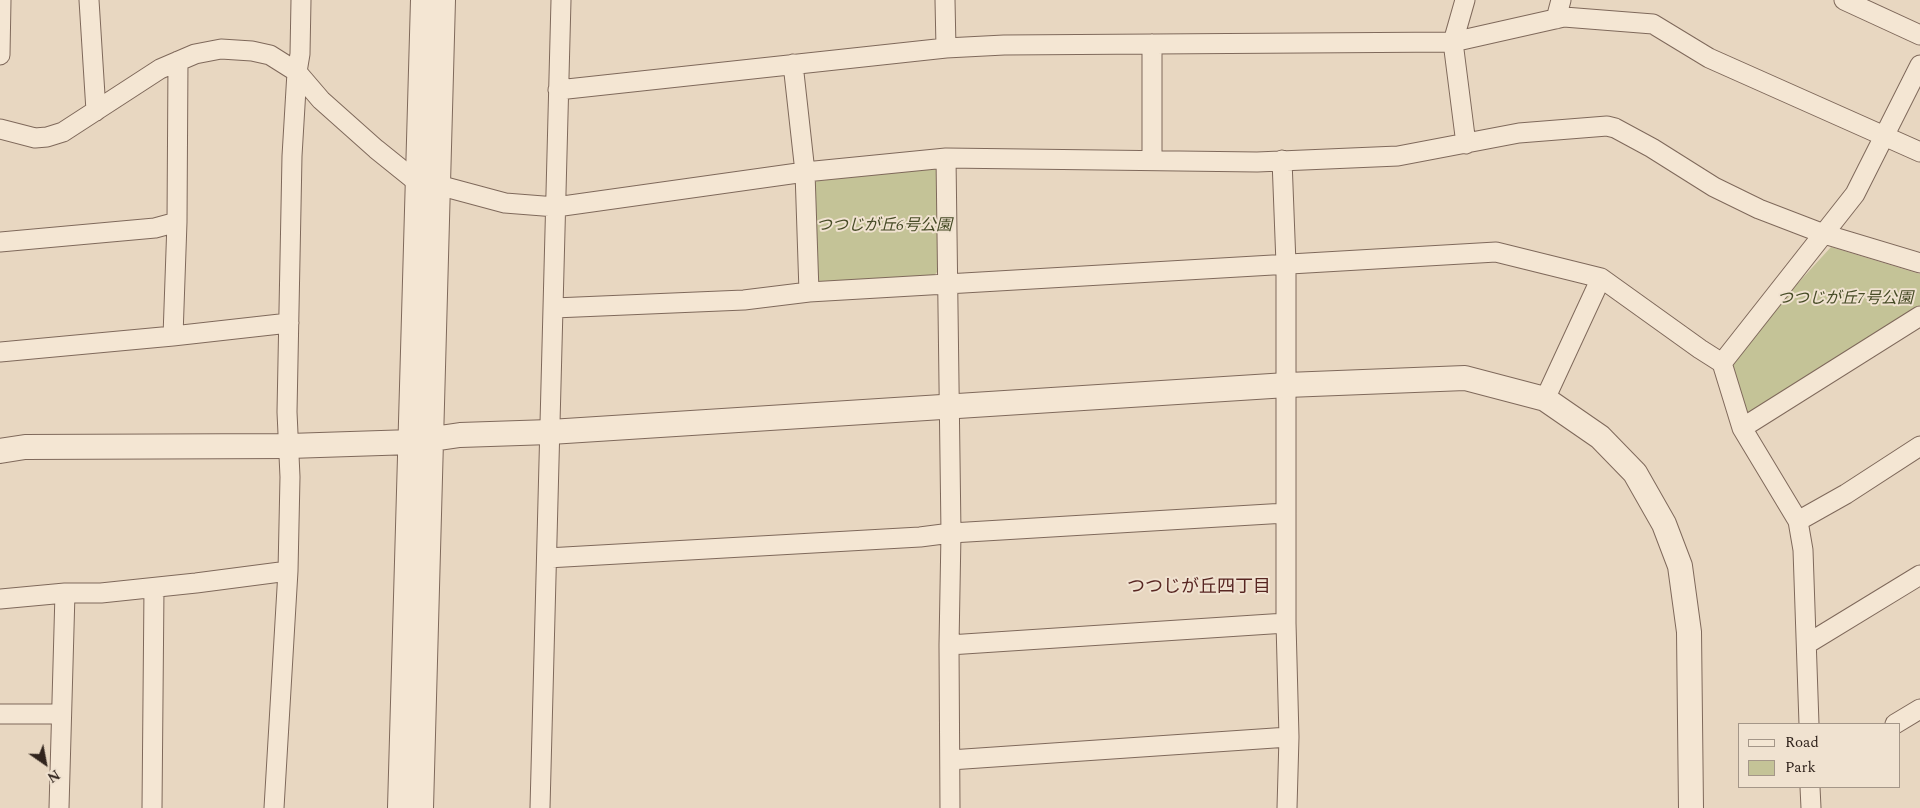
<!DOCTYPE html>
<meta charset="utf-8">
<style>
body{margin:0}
#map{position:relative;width:1920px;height:808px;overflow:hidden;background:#e8d7c1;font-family:Spectral,serif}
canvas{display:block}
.legend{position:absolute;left:1738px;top:723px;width:162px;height:65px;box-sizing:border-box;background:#f0e2d0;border:1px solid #a49688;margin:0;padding:6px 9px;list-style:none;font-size:15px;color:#31241d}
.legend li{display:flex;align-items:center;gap:10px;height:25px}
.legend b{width:25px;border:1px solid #a49688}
.north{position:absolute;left:20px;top:738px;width:50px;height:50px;-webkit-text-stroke:4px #f0e2d0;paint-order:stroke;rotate:147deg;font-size:14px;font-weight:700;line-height:20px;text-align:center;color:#31241d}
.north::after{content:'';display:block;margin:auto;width:18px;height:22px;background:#31241d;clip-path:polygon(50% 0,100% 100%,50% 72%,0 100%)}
</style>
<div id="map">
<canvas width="1920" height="808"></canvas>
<ul class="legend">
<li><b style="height:6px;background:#f4e6d3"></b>Road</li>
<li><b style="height:14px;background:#c4c397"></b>Park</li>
</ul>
<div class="north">N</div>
</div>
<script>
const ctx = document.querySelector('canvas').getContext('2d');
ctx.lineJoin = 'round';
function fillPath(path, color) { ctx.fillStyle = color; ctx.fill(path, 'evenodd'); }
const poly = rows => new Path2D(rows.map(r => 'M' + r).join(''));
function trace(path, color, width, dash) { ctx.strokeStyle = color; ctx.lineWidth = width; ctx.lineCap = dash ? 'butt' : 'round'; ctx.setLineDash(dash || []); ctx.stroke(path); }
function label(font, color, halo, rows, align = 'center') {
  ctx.font = font + ' Spectral,"Noto Sans JP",serif'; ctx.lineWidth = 4; ctx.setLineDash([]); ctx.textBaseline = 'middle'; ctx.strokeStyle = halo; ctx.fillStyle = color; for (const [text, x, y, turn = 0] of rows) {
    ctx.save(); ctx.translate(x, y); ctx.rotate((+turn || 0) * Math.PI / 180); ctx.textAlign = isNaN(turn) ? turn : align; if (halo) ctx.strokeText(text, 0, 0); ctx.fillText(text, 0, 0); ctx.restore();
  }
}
fillPath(poly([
 [933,167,939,173,937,272,933,277,817,283,811,182],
 [1831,247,1920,274,1920,305,1742,428,1733,365,1789,293]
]), '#c4c397');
const minor = poly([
 [89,0,96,111],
 [945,0,946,48],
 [1465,0,1453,42,1466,144],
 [1844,0,1920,35],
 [1556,19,1561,0],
 [0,55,1,0],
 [793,64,805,172,809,292],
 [558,90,946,48,1004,45,1453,42,1564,17,1653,24,1709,58,1920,152],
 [0,129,35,138,47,137,63,132,160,69,195,54,221,49,252,51,270,55,297,72,321,100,376,149,417,182,438,185,505,203,556,207,805,172,946,158,1257,162,1398,156,1519,133,1607,126,1615,128,1652,148,1714,187,1759,209,1824,234,1920,263],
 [946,158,951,533,949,645,950,808],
 [1152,160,1152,44],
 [1282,160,1286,264,1286,623,1289,737,1287,808],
 [0,242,155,228,177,222],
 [554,308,744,300,809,292,1496,252,1601,278,1700,349,1722,363,1742,428,1798,521,1803,550,1809,724],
 [173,336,177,222,178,61],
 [0,352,173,336,289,323],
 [1722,363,1855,194,1920,65],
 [1545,399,1601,278],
 [1742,428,1920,316],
 [1798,521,1846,494,1920,446],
 [547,558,920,537,951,533,1286,513],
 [0,599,65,593,101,593,196,583,288,571],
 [1807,644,1920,575],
 [949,645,1286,623],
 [0,714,61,714],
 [1895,724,1920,709],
 [950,760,1289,737],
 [1810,787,1811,808],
 [59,808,65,593],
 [152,808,154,588],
 [274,808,288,571,290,477,287,412,292,156,297,72,300,54,301,0],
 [540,808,561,0]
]);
const tertiary = poly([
 [0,451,25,447,289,446,412,442,460,435,550,432,1287,385,1465,378,1545,399,1600,437,1635,473,1664,524,1680,566,1689,632,1691,808],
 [400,808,423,0],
 [421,808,443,0]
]);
trace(minor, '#7f695b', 21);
trace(tertiary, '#7f695b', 26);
trace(minor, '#f4e6d3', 19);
trace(tertiary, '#f4e6d3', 24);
label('italic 16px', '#464b26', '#f0e2d0', [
 ["つつじが丘6号公園",884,227],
 ["つつじが丘7号公園",1845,300]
]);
label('18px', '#582622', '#f0e2d0', [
 ["つつじが丘四丁目",1199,588]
]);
</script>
